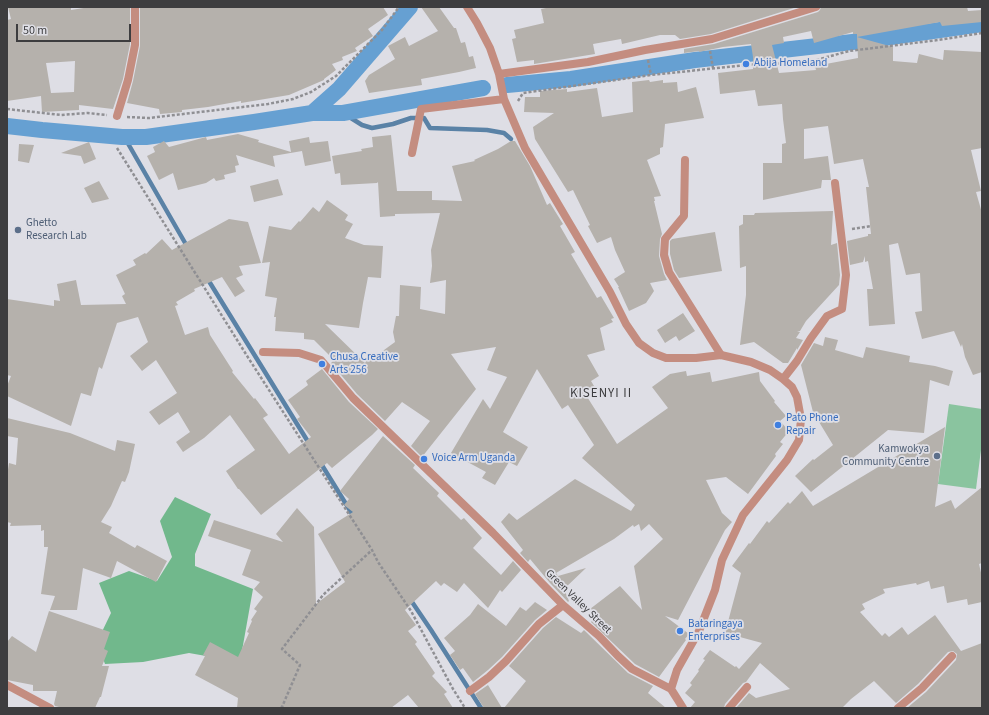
<!DOCTYPE html>
<style>
body{margin:0}
#map{position:relative;width:989px;height:715px;overflow:hidden;background:#dedee5;font-family:"Source Sans 3",sans-serif}
canvas{display:block}
.frame{position:absolute;inset:0;border:8px solid #3d3d3f;pointer-events:none}
.scale{position:absolute;left:16px;top:24px;width:115px;height:18px;box-sizing:border-box;border:2px solid #3d3d3f;border-top:0;padding-left:5px;font-size:12px;line-height:14px;white-space:nowrap;color:#3d3d3f;-webkit-text-stroke:3px #dedee5;paint-order:stroke}
</style>
<div id="map">
<canvas width="989" height="715"></canvas>
<div class="frame"></div>
<div class="scale">50 m</div>
</div>
<script>
const ctx = document.querySelector('canvas').getContext('2d');
ctx.lineJoin = 'round';
function fillPath(path, color) { ctx.fillStyle = color; ctx.fill(path, 'evenodd'); }
const poly = rows => new Path2D(rows.map(r => 'M' + r).join(''));
function trace(path, color, width, dash) { ctx.strokeStyle = color; ctx.lineWidth = width; ctx.lineCap = dash ? 'butt' : 'round'; ctx.setLineDash(dash || []); ctx.stroke(path); }
function label(font, color, halo, rows, align = 'center') {
  ctx.font = font + ' "Source Sans 3",sans-serif'; ctx.lineWidth = 3.5; ctx.setLineDash([]); ctx.textBaseline = 'middle'; ctx.strokeStyle = halo; ctx.fillStyle = color; for (const [text, x, y, turn = 0] of rows) {
    ctx.save(); ctx.translate(x, y); ctx.rotate((+turn || 0) * Math.PI / 180); ctx.textAlign = isNaN(turn) ? turn : align; if (halo) ctx.strokeText(text, 0, 0); ctx.fillText(text, 0, 0); ctx.restore();
  }
}
fillPath(poly([
 [949,404,982,409,982,442,976,489,938,484]
]), '#8ac49f');
fillPath(poly([
 [175,497,211,514,195,554,195,566,253,589,240,662,189,653,143,662,105,664,97,642,111,613,99,583,129,571,157,581,172,557,160,521]
]), '#71b88c');
trace(poly([
 [343,113,362,125,372,128,393,124,411,118,424,118,430,128,487,130,504,133,511,139],
 [122,137,126,140,188,248],
 [207,278,310,445],
 [320,462,354,517],
 [410,599,431,630,481,708]
]), '#5a82a6', 4.5);
trace(poly([
 [507,85,571,79,695,60,870,40,982,24],
 [312,113,339,89,410,7],
 [7,126,42,130,122,137,146,137,254,122,312,113,343,113,483,88]
]), '#66a0d2', 16);
fillPath(poly([
 [8,7,71,7,71,10,90,7,130,7,130,44,123,79,113,109,79,105,79,110,42,112,41,96,7,101,7,20,11,19],
 [75,61,74,92,51,93,46,63],
 [140,7,383,7,388,15,368,29,373,36,355,48,357,51,342,57,343,60,332,64,336,70,324,79,324,80,289,95,241,103,241,101,208,107,182,110,182,112,160,114,159,109,127,103,133,81,140,46],
 [421,7,439,7,454,28,456,28,461,43,465,42,469,57,473,56,476,68,459,72,421,79,422,85,369,93,365,81,369,75,395,59,388,46,405,37,409,46,438,31],
 [551,7,797,7,711,34,680,39,675,35,660,35,622,44,621,39,593,44,595,54,534,64,534,60,517,62,512,39,516,38,514,30,544,23,541,9],
 [821,7,967,7,968,11,982,10,982,22,942,26,940,22,857,37,857,34,853,34,853,32,814,43,811,31,783,37,784,43,772,45,779,73,816,70,815,66,858,58,857,37,893,47,893,61,917,63,919,54,943,60,944,50,982,52,982,148,971,150,981,191,976,192,982,213,982,372,973,375,965,357,962,344,961,347,954,331,922,339,915,312,922,311,920,273,906,275,898,243,889,245,895,324,869,326,867,289,873,289,868,261,865,262,865,256,863,262,850,265,847,241,868,236,868,234,871,234,866,187,869,187,863,159,834,164,828,126,804,129,804,159,828,156,831,180,822,180,821,188,763,200,763,163,782,163,782,144,786,143,783,119,782,104,758,106,755,90,720,94,718,73,753,69,753,57,751,44,723,47,699,52,699,51,684,53,684,49,714,44,818,12,820,10],
 [649,80,650,82,663,80,663,83,677,82,678,92,696,87,704,118,665,124,663,147,660,148,660,154,647,160,661,196,654,197,655,201,654,201,662,234,660,239,659,256,664,274,667,280,650,283,654,291,646,303,629,311,618,287,619,287,614,279,625,272,615,250,611,237,597,243,588,226,590,225,573,190,568,192,535,139,533,127,554,113,524,112,525,97,540,97,540,91,567,89,567,92,597,88,602,117,633,112,632,82],
 [238,134,259,140,258,142,291,152,289,141,309,137,310,143,328,141,331,161,305,166,302,151,273,156,275,167,236,155,239,165,235,166,236,172,224,175,225,179,216,181,214,178,206,183,178,190,173,173,159,180,147,156,155,152,153,147,164,141,169,147,206,137,207,140],
 [391,135,397,191,432,191,432,200,462,201,452,166,475,161,474,160,498,149,511,141,515,141,530,166,547,205,550,203,563,224,560,226,575,252,571,254,597,298,601,296,614,318,611,319,613,322,600,328,605,350,587,355,599,376,591,381,594,386,584,392,617,444,668,408,652,387,670,374,686,371,687,376,710,372,712,382,759,372,760,381,775,401,774,402,786,416,780,421,789,431,780,442,783,444,775,454,776,456,748,494,726,477,706,480,722,513,732,522,725,530,678,620,665,616,689,634,685,639,686,640,659,677,635,664,591,622,596,616,590,609,620,586,642,610,634,566,663,539,649,524,641,531,639,524,634,527,633,525,614,539,556,573,558,576,586,568,564,589,569,601,568,602,550,583,530,559,528,562,520,553,523,550,501,522,509,513,517,520,575,479,631,511,635,505,582,458,594,445,568,405,562,409,537,369,503,432,528,447,517,466,509,462,495,485,482,478,486,472,451,453,483,399,490,409,507,377,487,370,496,347,451,354,476,389,422,457,411,446,430,421,402,402,385,421,357,394,331,363,334,360,314,340,304,339,304,333,275,331,276,317,274,317,277,298,265,296,270,262,262,263,269,226,291,230,299,221,300,222,313,207,319,212,327,200,348,215,345,220,353,224,345,238,364,245,383,246,381,278,368,277,363,303,359,328,325,324,365,363,367,360,369,361,395,342,393,332,396,316,399,316,400,285,421,287,420,309,445,314,446,280,430,283,432,266,431,250,440,213,395,214,395,216,380,217,378,182,377,183,341,185,340,173,335,174,332,156,362,151,361,149,373,147,372,137],
 [89,142,96,159,84,164,81,156,61,153],
 [19,144,34,145,29,163,18,161],
 [278,179,283,195,254,202,250,186],
 [99,181,109,199,92,203,84,188],
 [833,211,831,245,837,243,840,275,839,285,806,321,800,331,797,331,800,332,796,338,803,340,797,350,797,348,788,363,783,363,754,342,740,345,746,295,746,266,740,268,739,226,743,224,743,215,754,215,755,213],
 [229,219,248,222,261,263,239,266,243,275,236,278,245,291,235,297,222,277,194,289,195,291,176,302,178,305,175,306,185,335,208,327,210,335,233,371,232,372,254,399,255,398,268,415,263,418,289,454,311,437,297,419,300,417,288,400,308,385,306,381,322,369,349,402,378,429,372,435,332,468,327,463,261,515,239,489,238,489,226,471,255,450,230,415,204,438,183,452,176,442,190,432,178,412,159,425,149,412,177,393,156,360,142,371,130,356,148,342,138,317,117,323,102,369,99,367,91,396,81,393,71,426,7,396,7,386,11,376,7,375,7,299,54,306,54,300,60,301,57,284,76,280,81,305,126,304,122,296,125,294,116,275,136,265,133,260,145,253,146,254,162,239,172,250],
 [715,232,722,271,679,278,674,270,670,254,670,241,672,239],
 [683,313,695,331,679,341,676,336,665,343,657,330],
 [825,337,838,340,835,350,863,358,866,347,910,356,909,362,935,366,953,371,949,386,930,380,924,433,888,430,811,492,795,476,813,459,814,460,833,445,813,412,801,365,814,343,823,346],
 [7,418,70,433,115,451,117,440,135,444,129,472,125,482,122,481,111,506,101,522,112,527,109,533,135,548,137,545,167,561,156,582,117,561,111,578,83,568,77,610,50,610,55,596,41,594,48,547,44,547,44,530,41,531,41,525,10,526,11,523,7,522,7,476,9,463,16,465,18,438,7,436],
 [945,427,935,507,951,500,955,509,982,487,982,563,979,564,982,577,982,602,968,605,967,599,947,603,944,586,931,589,929,581,917,585,916,583,883,589,885,593,862,604,865,609,860,612,882,636,885,633,889,637,902,627,908,635,935,615,961,651,982,643,982,708,907,708,926,692,956,660,957,654,953,651,948,652,918,684,896,703,874,681,851,699,842,708,736,708,749,693,756,698,790,689,760,663,746,682,743,683,725,704,724,708,690,708,695,702,685,693,692,685,690,683,699,671,698,670,705,660,703,659,710,650,735,667,736,666,739,669,762,643,725,633,741,573,732,566,749,543,750,544,767,521,769,523,788,502,790,504,802,491,813,506],
 [383,436,415,465,413,468,439,493,437,496,461,520,464,518,482,538,473,548,501,575,513,561,521,570,502,592,500,590,488,608,464,583,457,592,444,583,441,586,436,581,405,610,416,625,408,631,417,642,415,644,435,673,432,676,447,692,444,694,453,708,419,708,408,695,391,708,237,708,238,698,195,675,205,656,203,655,210,642,238,657,249,633,247,632,252,621,251,620,257,611,254,609,263,597,254,589,260,582,242,575,251,550,208,536,214,520,283,542,276,534,297,508,314,527,316,604,345,582,318,534,353,512,344,505,349,499,340,491],
 [535,602,547,610,535,620,502,657,488,670,473,682,463,668,460,670,450,655,455,651,444,638,470,615,478,604,506,626,520,607,526,611],
 [49,611,110,632,104,649,108,651,102,666,109,666,101,697,100,697,95,708,63,708,55,706,54,704,57,691,33,691,33,685,7,680,7,642,12,636,36,652],
 [556,617,581,633,584,630,628,673,653,686,648,693,666,708,504,708,526,681,509,666,543,628],
 [488,685,502,708,484,708,475,694]
]), '#b5b1ac');
trace(poly([
 [710,51,713,68],
 [648,60,651,75],
 [518,101,523,93,651,75,746,65,809,62,849,51,938,40,982,33],
 [7,109,61,115,88,113,107,115],
 [127,117,149,118,268,104,293,99,311,92,336,76,382,30,399,7],
 [117,148,249,359,372,550,378,562,411,611,453,689,465,708],
 [852,229,871,226],
 [281,708,282,707,300,665,282,649,323,595,372,550]
]), '#8f8f93', 2.5, [3, 2]);
trace(poly([
 [685,160,684,216,665,239,664,255,669,272,721,355]
]), '#c48d80', 8);
trace(poly([
 [467,7,477,23,490,48,499,74,504,99,525,148,610,292,626,324,639,343,653,353,666,358,696,358,721,355,751,362,770,370,783,379,792,387,797,397,801,419,799,440,787,460,743,515,722,560,715,590,699,631,677,670,671,689],
 [499,74,588,62,645,50,712,39,816,7],
 [117,116,128,80,135,45,135,7],
 [412,153,421,109,504,99],
 [263,352,299,353,321,360,353,398,493,533,563,605,599,636,618,656,632,669,671,689],
 [783,379,797,361,811,338,827,316,842,309,846,275,835,183],
 [7,685,50,708],
 [671,689,683,708],
 [470,691,489,677,506,661,539,624,563,605],
 [729,708,747,687],
 [898,708,922,688,952,656]
]), '#c48d80', 8);
for (const [x, y, r, color] of [
 [746,64,4,"#3f7fe0"],
 [18,230,4,"#5c6f8a"],
 [322,364,4,"#3f7fe0"],
 [778,425,4,"#3f7fe0"],
 [937,456,4,"#5c6f8a"],
 [424,459,4,"#3f7fe0"],
 [680,631,4,"#3f7fe0"]
]) { const dot = new Path2D(); dot.arc(x, y, r, 0, 2 * Math.PI); ctx.fillStyle = color; ctx.fill(dot); trace(dot, '#dedee5', 1.5); }
label('11px', '#366cbe', '#dedee5', [
 ["Abija Homeland",754,64],
 ["Chusa Creative",330,358],
 ["Arts 256",330,371],
 ["Pato Phone",786,419],
 ["Repair",786,432],
 ["Voice Arm Uganda",432,459],
 ["Bataringaya",688,625],
 ["Enterprises",688,638]
], 'left');
label('11px', '#4e5e75', '#dedee5', [
 ["Ghetto",26,224],
 ["Research Lab",26,237],
 ["Kamwokya",929,450,"right"],
 ["Community Centre",929,463,"right"]
], 'left');
label('11px', '#3d3d3f', '#dedee5', [
 ["Green Valley Street",578,602,44]
]);
ctx.letterSpacing = '1px';
label('13px', '#3d3d3f', '#dedee5', [
 ["KISENYI II",601,394]
]);
ctx.letterSpacing = '0px';
</script>
